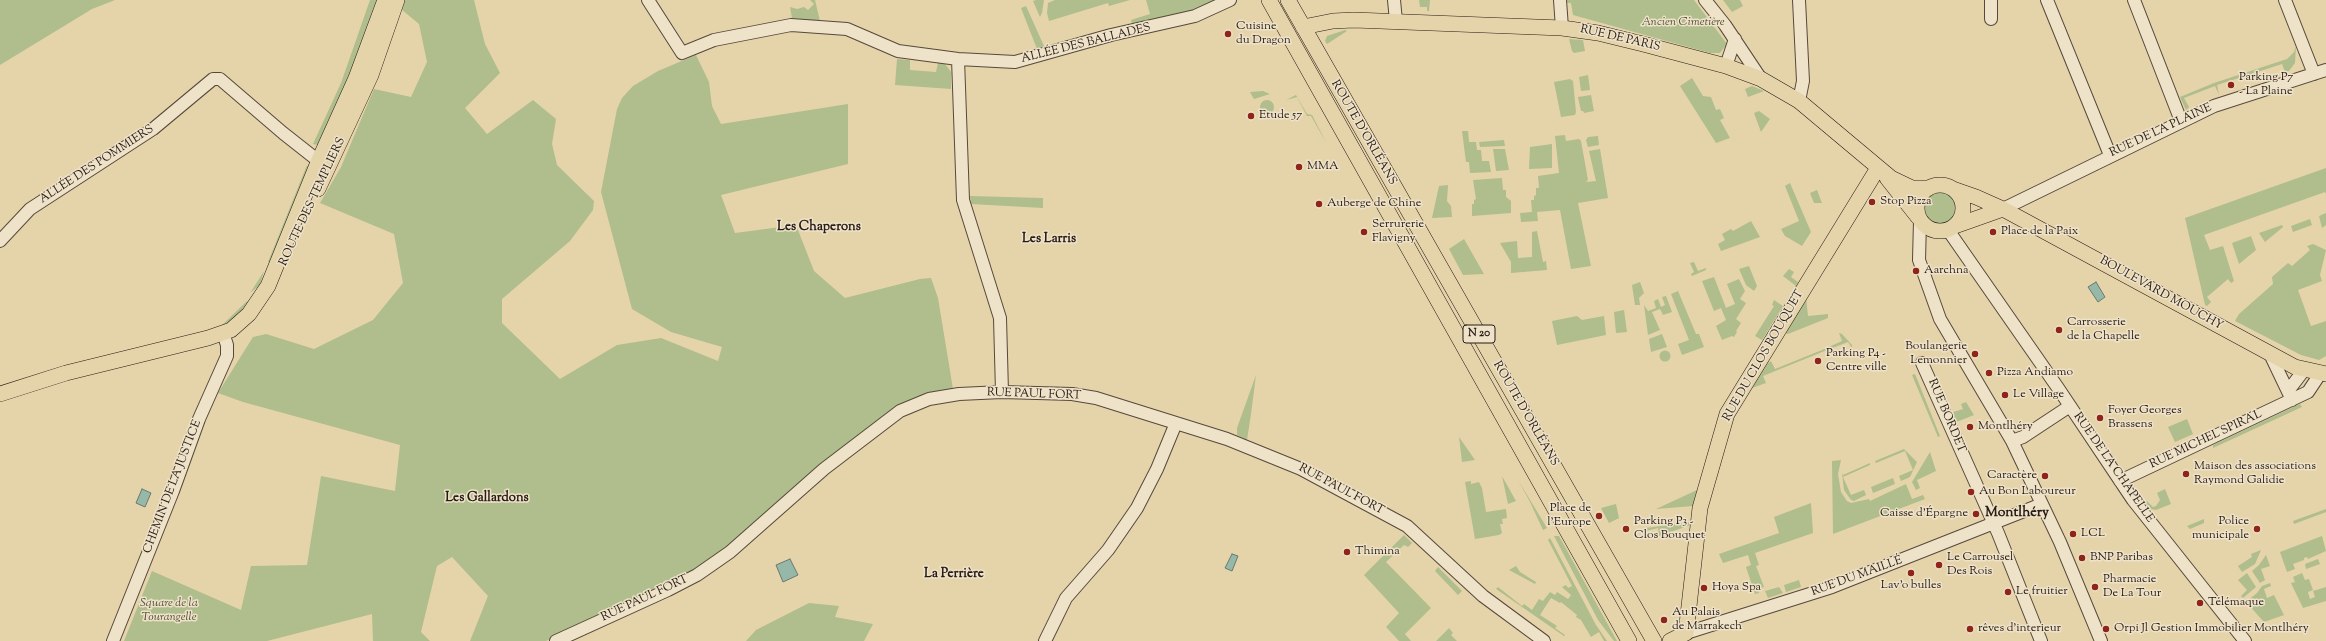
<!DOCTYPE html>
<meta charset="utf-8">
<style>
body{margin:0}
canvas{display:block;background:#e5d3aa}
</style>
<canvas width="2326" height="641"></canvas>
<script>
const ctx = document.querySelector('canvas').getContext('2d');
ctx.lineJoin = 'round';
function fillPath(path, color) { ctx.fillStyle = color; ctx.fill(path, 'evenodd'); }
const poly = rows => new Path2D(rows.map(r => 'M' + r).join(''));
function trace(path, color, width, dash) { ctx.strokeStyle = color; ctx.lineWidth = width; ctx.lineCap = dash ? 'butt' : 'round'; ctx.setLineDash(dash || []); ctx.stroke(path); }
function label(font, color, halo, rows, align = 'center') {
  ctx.font = font + ' "Sorts Mill Goudy",serif'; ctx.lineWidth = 3; ctx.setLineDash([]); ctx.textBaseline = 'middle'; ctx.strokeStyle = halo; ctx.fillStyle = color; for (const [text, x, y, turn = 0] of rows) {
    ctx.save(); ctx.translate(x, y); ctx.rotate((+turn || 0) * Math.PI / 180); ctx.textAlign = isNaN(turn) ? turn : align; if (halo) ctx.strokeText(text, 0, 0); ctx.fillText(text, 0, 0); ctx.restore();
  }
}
fillPath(poly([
 [0,0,115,0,92,9,0,65],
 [370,0,379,0,353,71,318,145,313,144,341,83],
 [404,0,474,0,485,44,500,73,465,108,487,134,533,100,556,119,552,144,557,165,594,201,593,210,570,241,502,299,502,323,560,379,617,345,661,338,718,361,722,347,671,332,632,309,601,192,617,109,622,98,633,86,658,71,696,55,709,82,712,106,721,124,848,104,848,164,721,195,735,233,796,225,814,271,845,298,920,279,931,278,938,298,953,389,899,407,872,424,819,466,725,548,695,569,659,588,546,641,470,641,488,596,452,557,437,566,421,632,430,641,373,641,372,614,267,641,124,641,152,571,241,610,251,566,307,565,321,476,395,491,400,445,243,402,218,393,253,337,266,334,314,349,373,320,403,283,394,234,320,203,341,167,374,89,411,97,427,62,419,24,401,9],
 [810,0,815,0,820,21,792,18,790,7,797,9,804,7,808,10,814,4],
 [1036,0,1044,0,1042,13,1040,17,1033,1],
 [1055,0,1130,0,1109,6,1108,3,1049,21,1047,13,1048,3],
 [1146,0,1214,0,1214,1,1197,9,1162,19,1132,24,1131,20,1150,14],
 [1419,0,1430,0,1429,11,1427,11,1427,7,1420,7],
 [1565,0,1694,0,1727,44,1720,53,1710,53,1573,15,1571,3,1566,3],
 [1723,0,1740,0,1743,6,1732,12],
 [1026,6,1044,46,1037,49,1021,8],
 [1345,30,1347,31,1327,44,1325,41,1327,36],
 [1569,39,1583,40,1585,51,1574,53,1572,51],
 [2296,46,2295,63,2289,71,2285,72,2282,64,2217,85,2219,95,2215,86,2184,98,2189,107,2186,110,2180,97,2214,83,2287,59,2294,52],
 [897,59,910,60,910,70,936,72,938,63,945,64,951,72,951,89,895,85],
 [1588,75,1590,90,1581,91,1579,77],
 [1692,78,1703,96,1711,97,1716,110,1720,109,1724,118,1720,120,1730,138,1716,143,1680,86],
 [1570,79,1573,81,1576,112,1575,115,1561,117,1554,82],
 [1752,86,1764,91,1748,97,1745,89],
 [1263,91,1270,94,1254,99,1250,92],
 [1296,95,1307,114,1312,115,1327,144,1311,116,1307,116,1297,97,1286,100],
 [1591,95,1594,111,1584,113,1583,111,1581,111,1578,97],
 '1260 107a7 7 0 1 1 14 0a7 7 0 1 1-14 0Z',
 [1759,111,1770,119,1761,132,1754,113],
 [1462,131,1468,131,1469,142,1476,142,1477,150,1481,150,1482,161,1489,161,1491,172,1470,173,1469,162,1466,162],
 [1565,135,1566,141,1579,139,1581,141,1588,180,1586,182,1596,181,1589,151,1600,149,1608,198,1578,203,1591,266,1571,269,1560,210,1537,212,1538,221,1521,222,1520,213,1532,212,1531,200,1534,200,1534,196,1536,195,1536,188,1539,188,1538,176,1559,173,1555,136],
 [1598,136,1599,145,1588,147,1586,140,1588,137],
 [1504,140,1505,146,1480,147,1479,142],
 [1552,144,1552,168,1529,169,1530,147],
 [1493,149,1505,149,1509,170,1496,171],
 [307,165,310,169,271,263,268,262],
 [2326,168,2326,194,2325,192,2204,235,2210,250,2223,246,2234,281,2231,283,2228,279,2207,297,2211,302,2207,306,2205,305,2185,218],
 [1502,178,1503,190,1506,190,1506,197,1511,201,1511,213,1472,216,1472,204,1474,204,1474,200,1476,199,1473,180],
 [1790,183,1811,232,1802,246,1785,236,1781,229,1799,221,1785,186],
 [1448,185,1447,201,1451,206,1452,217,1432,218,1439,186],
 [1817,190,1822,203,1814,203,1810,193],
 '1924 208a16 16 0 1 1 32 0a16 16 0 1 1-32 0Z',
 [970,196,1043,198,1043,208,971,204],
 [2326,213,2326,225,2322,228,2319,216],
 [2310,219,2312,225,2293,232,2291,226],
 [1751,221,1760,237,1721,251,1718,244,1725,240,1722,234,1731,229,1733,231],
 [2282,225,2283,227,2265,242,2259,233],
 [1537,231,1543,262,1546,261,1547,270,1511,273,1511,262,1500,243,1517,241,1518,258,1532,257,1532,232],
 [2251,236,2256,250,2239,264,2232,243],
 [1464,239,1484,274,1463,275,1449,249],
 [2313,244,2326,250,2320,275,2322,281,2298,290,2311,326,2326,321,2326,356,2319,360,2301,355,2235,321,2239,314,2273,284,2272,277,2288,263,2292,266,2310,250,2307,246],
 [1694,262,1698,271,1706,268,1706,270,1692,276,1691,274,1694,272,1690,263],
 [1749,266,1757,286,1754,291,1746,285,1739,269],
 [1789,269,1794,272,1791,277,1798,282,1796,286,1783,276],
 [264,271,260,285,250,293,254,287],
 [1714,277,1726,308,1735,304,1727,284,1739,279,1745,291,1740,299,1746,303,1736,319,1741,323,1736,331,1737,332,1734,337,1732,336,1722,340,1716,326,1726,320,1721,308,1714,311,1702,281],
 [1640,282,1644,293,1639,298,1640,305,1635,305,1632,285],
 [1678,291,1696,334,1699,334,1704,347,1682,355,1678,344,1689,340,1671,294],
 [1666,296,1672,312,1663,315,1660,309,1652,312,1660,330,1648,335,1644,305,1648,311,1656,308,1654,301,1658,299,1661,307,1665,305,1662,297],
 [1806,297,1808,316,1828,314,1828,318,1788,334,1785,333],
 [1774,300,1783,306,1762,340,1755,336,1774,306,1772,305],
 [247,301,250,304,232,323,220,327],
 [1624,310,1627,332,1616,333,1614,312],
 [1577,316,1582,320,1604,316,1606,335,1557,345,1552,321],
 [1839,333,1842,334,1852,345,1852,348,1848,342,1827,350,1763,376,1766,383,1752,388,1768,363,1771,361,1775,369,1822,350,1842,341],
 [1662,334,1667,347,1651,352,1649,339],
 '1659.5 356a5.5 5.5 0 1 1 11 0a5.5 5.5 0 1 1-11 0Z',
 [1915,374,1940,436,1938,437,1912,375],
 [1256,375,1251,414,1247,440,1237,435,1237,428],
 [1966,402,1974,415,1954,423,1950,413,1963,409,1961,404],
 [2300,404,2302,407,2213,448,2213,445],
 [2187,419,2193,434,2175,442,2168,427],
 [1459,437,1475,460,1462,462],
 [1904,449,1917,462,1910,477,1901,481,1899,476,1913,470,1905,451,1876,463,1875,461],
 [1930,452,1936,471,1917,480,1920,488,1916,490,1912,482],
 [1841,460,1838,474,1841,492,1847,501,1851,503,1869,499,1870,501,1906,484,1912,499,1923,495,1925,499,1833,534,1832,461],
 [1870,463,1870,465,1843,477,1851,495,1864,490,1866,495,1854,501,1851,500,1844,490,1842,473,1843,475],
 [1502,476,1516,501,1508,504],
 [1893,478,1895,484,1873,493,1871,487],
 [1518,480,1547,528,1543,530,1530,502],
 [1471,481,1471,484,1479,482,1482,488,1486,512,1506,509,1507,518,1502,519,1503,524,1500,524,1502,533,1499,535,1475,539,1465,482],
 [2165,489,2171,504,2156,510,2150,509,2145,502,2147,501,2153,507,2156,506,2160,500,2157,493],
 [1697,490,1693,506,1656,509],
 [1811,503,1813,533,1755,553,1759,565,1756,566,1764,587,1758,589,1759,593,1755,594,1746,567,1751,565,1748,555,1723,563,1719,554,1779,533,1774,517],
 [1616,504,1619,518,1609,523,1601,508],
 [2326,509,2326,512,2294,524,2293,521],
 [2204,519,2204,523,2190,529,2187,526],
 [1691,522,1691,525,1659,536,1658,528,1642,532,1646,528],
 [1404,535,1412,543,1408,547,1404,545,1386,562,1431,608,1405,634,1411,641,1399,641,1386,627,1399,613,1364,575],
 [1554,536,1559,536,1617,641,1614,641,1598,620],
 [2322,536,2326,551,2308,559,2307,557,2304,558,2304,560,2293,564,2295,569,2287,572,2280,552],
 [1550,538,1596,625,1607,641,1604,641,1599,632,1591,637,1581,620,1576,617,1577,615,1561,602,1560,603,1551,598,1540,615,1557,626,1555,628,1565,635,1564,636,1496,589,1498,587,1522,606,1524,604,1532,610,1539,599,1543,601,1550,592,1555,595,1557,592,1568,599,1571,595,1562,587,1566,585,1568,588,1572,586,1548,540],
 [2261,550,2255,564,2242,572,2238,566,2252,557,2251,554],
 [2266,555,2270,566,2261,569,2265,580,2260,583,2252,571,2259,565],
 [2318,559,2320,564,2306,569,2305,564],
 [1516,566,1520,572,1536,582,1535,584,1509,570],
 [1438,567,1462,591,1458,595,1435,571],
 [2247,573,2256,587,2243,598,2241,596,2247,590,2238,580],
 [2302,573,2305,580,2309,579,2313,590,2308,592,2310,599,2315,597,2313,591,2326,587,2326,601,2303,608,2291,583,2295,582,2293,577],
 [1799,580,1801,587,1786,592,1784,585],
 [2270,583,2271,586,2264,589,2267,598,2274,595,2284,615,2264,622,2246,602,2257,593,2262,586],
 [1779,587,1783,593,1768,598,1765,591],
 [809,603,839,606,835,617,873,624,864,641,746,641,756,630],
 [1449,628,1453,633,1451,635,1457,641,1436,641]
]), '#afbe8c');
const water = poly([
 [2096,282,2105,297,2098,302,2088,287,2096,282],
 [142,489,151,493,145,507,136,503,142,489],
 [1232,554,1238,556,1232,571,1225,568,1232,554],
 [790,559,798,575,783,582,776,565,790,559]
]);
fillPath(water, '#96b8a9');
trace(water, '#6a796e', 1);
const minor = poly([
 [648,0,682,53,714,40,791,25,847,29,898,51,958,59,1015,62,1111,35,1195,16,1230,0],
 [1394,0,1396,21],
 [1560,0,1562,28],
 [1705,0,1725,25,1761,79],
 [2047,0,2110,155],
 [2134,0,2181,121],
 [2285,0,2314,74],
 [1991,19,1991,0],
 [958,59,963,200,1000,318,1002,392],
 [1726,66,1735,39],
 [1799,101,1803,81,1799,0],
 [2003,209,2214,106,2326,70],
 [1920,221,1919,260,1940,319,2012,441,2060,542,2101,641],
 [1948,230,2058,388,2133,500,2245,641],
 [0,241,30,209,153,129,213,79,220,79,283,133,316,159,326,164],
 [2270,354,2292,400],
 [1922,363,1998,533,2041,641],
 [2288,391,2304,370],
 [2012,441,2023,437,2070,406],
 [2120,481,2308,392,2320,374],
 [1686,633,1832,587,2042,504],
 [113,641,173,491,199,419,227,356,227,345,223,333],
 [556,641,668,590,697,575,730,552,824,469,900,411,929,399,959,394,1002,392,1072,394,1096,398,1227,439,1301,469,1407,526,1483,596,1544,641],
 [1045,641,1066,598,1108,550,1137,508,1157,469,1176,423]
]);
const major = poly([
 [1269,0,1629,641],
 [1288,0,1654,641],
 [1303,27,1333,21,1354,20,1562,28,1598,33,1643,44,1726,66,1761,79,1799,101,1891,178,1912,188,1929,188],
 [1887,178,1918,217],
 '1917 208a23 23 0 1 1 46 0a23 23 0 1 1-46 0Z',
 [318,189,371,75,397,0],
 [1953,189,1976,197,2003,209,2295,367,2326,374],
 [1955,226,2003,209],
 [0,394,66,373,208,338,231,330,249,314,268,286,319,160,356,78,385,0],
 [1670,641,1686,633,1700,508,1727,414,1878,168]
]);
trace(minor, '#56493b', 14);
trace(major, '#271b16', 16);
trace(minor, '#eee2c8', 12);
trace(major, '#e5d3aa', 15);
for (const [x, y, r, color] of [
 [1228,34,4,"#8f2418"],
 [2231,85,4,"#8f2418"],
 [1251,116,4,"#8f2418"],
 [1299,167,4,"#8f2418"],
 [1872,202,4,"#8f2418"],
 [1319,204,4,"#8f2418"],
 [1364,232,4,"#8f2418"],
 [1993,232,4,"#8f2418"],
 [1916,271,4,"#8f2418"],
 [2059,330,4,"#8f2418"],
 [1975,354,4,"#8f2418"],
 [1818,361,4,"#8f2418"],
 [1989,373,4,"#8f2418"],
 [2005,395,4,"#8f2418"],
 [2100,418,4,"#8f2418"],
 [1970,427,4,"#8f2418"],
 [2186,474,4,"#8f2418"],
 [2045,476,4,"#8f2418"],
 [1971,492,4,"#8f2418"],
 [1976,514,4,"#8f2418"],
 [1599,516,4,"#8f2418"],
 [1626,529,4,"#8f2418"],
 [2257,529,4,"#8f2418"],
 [2073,534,4,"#8f2418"],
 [1347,552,4,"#8f2418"],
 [2082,558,4,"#8f2418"],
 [1939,565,4,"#8f2418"],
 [1911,573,4,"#8f2418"],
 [2095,587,4,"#8f2418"],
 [1704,588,4,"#8f2418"],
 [2008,592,4,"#8f2418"],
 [2200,603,4,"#8f2418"],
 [1664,620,4,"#8f2418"],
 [1970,629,4,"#8f2418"],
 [2106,629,4,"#8f2418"]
]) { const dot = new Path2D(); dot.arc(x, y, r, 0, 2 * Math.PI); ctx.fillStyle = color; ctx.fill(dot); trace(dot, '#eee2c8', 1.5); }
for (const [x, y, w] of [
 [1479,334,32]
]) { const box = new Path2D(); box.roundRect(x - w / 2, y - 9, w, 18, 3); ctx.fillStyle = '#eee2c8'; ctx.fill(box); trace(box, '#271b16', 1); }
label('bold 11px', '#271b16', null, [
 ["N 20",1479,334]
]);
label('italic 12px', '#504c39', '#eee2c8', [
 ["Ancien Cimetière",1683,23],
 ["Square de la",169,604],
 ["Tourangelle",169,618]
]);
label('12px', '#271b16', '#eee2c8', [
 ["Cuisine",1236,27],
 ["du Dragon",1236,41],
 ["Parking P7",2239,78],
 ["- La Plaine",2239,92],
 ["Etude 57",1259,116],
 ["MMA",1307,167],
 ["Stop Pizza",1880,202],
 ["Auberge de Chine",1327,204],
 ["Serrurerie",1372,225],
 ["Flavigny",1372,239],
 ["Place de la Paix",2001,232],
 ["Aarchna",1924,271],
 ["Carrosserie",2067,323],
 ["de la Chapelle",2067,337],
 ["Boulangerie",1967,347,"right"],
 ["Lemonnier",1967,361,"right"],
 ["Parking P4 -",1826,354],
 ["Centre ville",1826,368],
 ["Pizza Andiamo",1997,373],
 ["Le Village",2013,395],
 ["Foyer Georges",2108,411],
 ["Brassens",2108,425],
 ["Montlhéry",1978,427],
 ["Maison des associations",2194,467],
 ["Raymond Galidie",2194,481],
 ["Caractère",2037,476,"right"],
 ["Au Bon Laboureur",1979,492],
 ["Place de",1591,509,"right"],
 ["l'Europe",1591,523,"right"],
 ["Caisse d'Épargne",1968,514,"right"],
 ["Parking P3 -",1634,522],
 ["Clos Bouquet",1634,536],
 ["Police",2249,522,"right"],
 ["municipale",2249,536,"right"],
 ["LCL",2081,534],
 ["Thimina",1355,552],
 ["Le Carrousel",1947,558],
 ["Des Rois",1947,572],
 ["BNP Paribas",2090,558],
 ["Pharmacie",2103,580],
 ["De La Tour",2103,594],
 ["Lav'o bulles",1911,586,"center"],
 ["Hoya Spa",1712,588],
 ["Le fruitier",2016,592],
 ["Télémaque",2208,603],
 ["Au Palais",1672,613],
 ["de Marrakech",1672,627],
 ["rêves d'interieur",1978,629],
 ["Orpi Jl Gestion Immobilier Montlhéry",2114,629]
], 'left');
label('12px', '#271b16', '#eee2c8', [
 ["RUE DE PARIS",1620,39,13],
 ["ALLÉE DES BALLADES",1086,44,-14],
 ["RUE DE LA PLAINE",2161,131,-25],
 ["ROUTE D'ORLÉANS",1363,133,60],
 ["ALLÉE DES POMMIERS",97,165,-33],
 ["ROUTE DES TEMPLIERS",313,202,-65],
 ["BOULEVARD MOUCHY",2161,294,29],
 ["RUE DU CLOS BOUQUET",1764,356,-60],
 ["RUE PAUL FORT",1034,395,2],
 ["ROUTE D'ORLÉANS",1525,414,60],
 ["RUE BORDET",1946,416,67],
 ["RUE MICHEL SPIRAL",2206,440,-25],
 ["RUE DE LA CHAPELLE",2113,468,55],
 ["CHEMIN DE LA JUSTICE",173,487,-69],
 ["RUE PAUL FORT",1341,490,28],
 ["RUE DU MAILLÉ",1857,577,-20],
 ["RUE PAUL FORT",645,599,-25]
]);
label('bold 13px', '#271b16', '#eee2c8', [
 ["Les Chaperons",819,228],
 ["Les Larris",1049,240],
 ["Les Gallardons",487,499],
 ["La Perrière",954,575]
]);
label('bold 14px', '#271b16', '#eee2c8', [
 ["Montlhéry",2017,514]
]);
</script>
